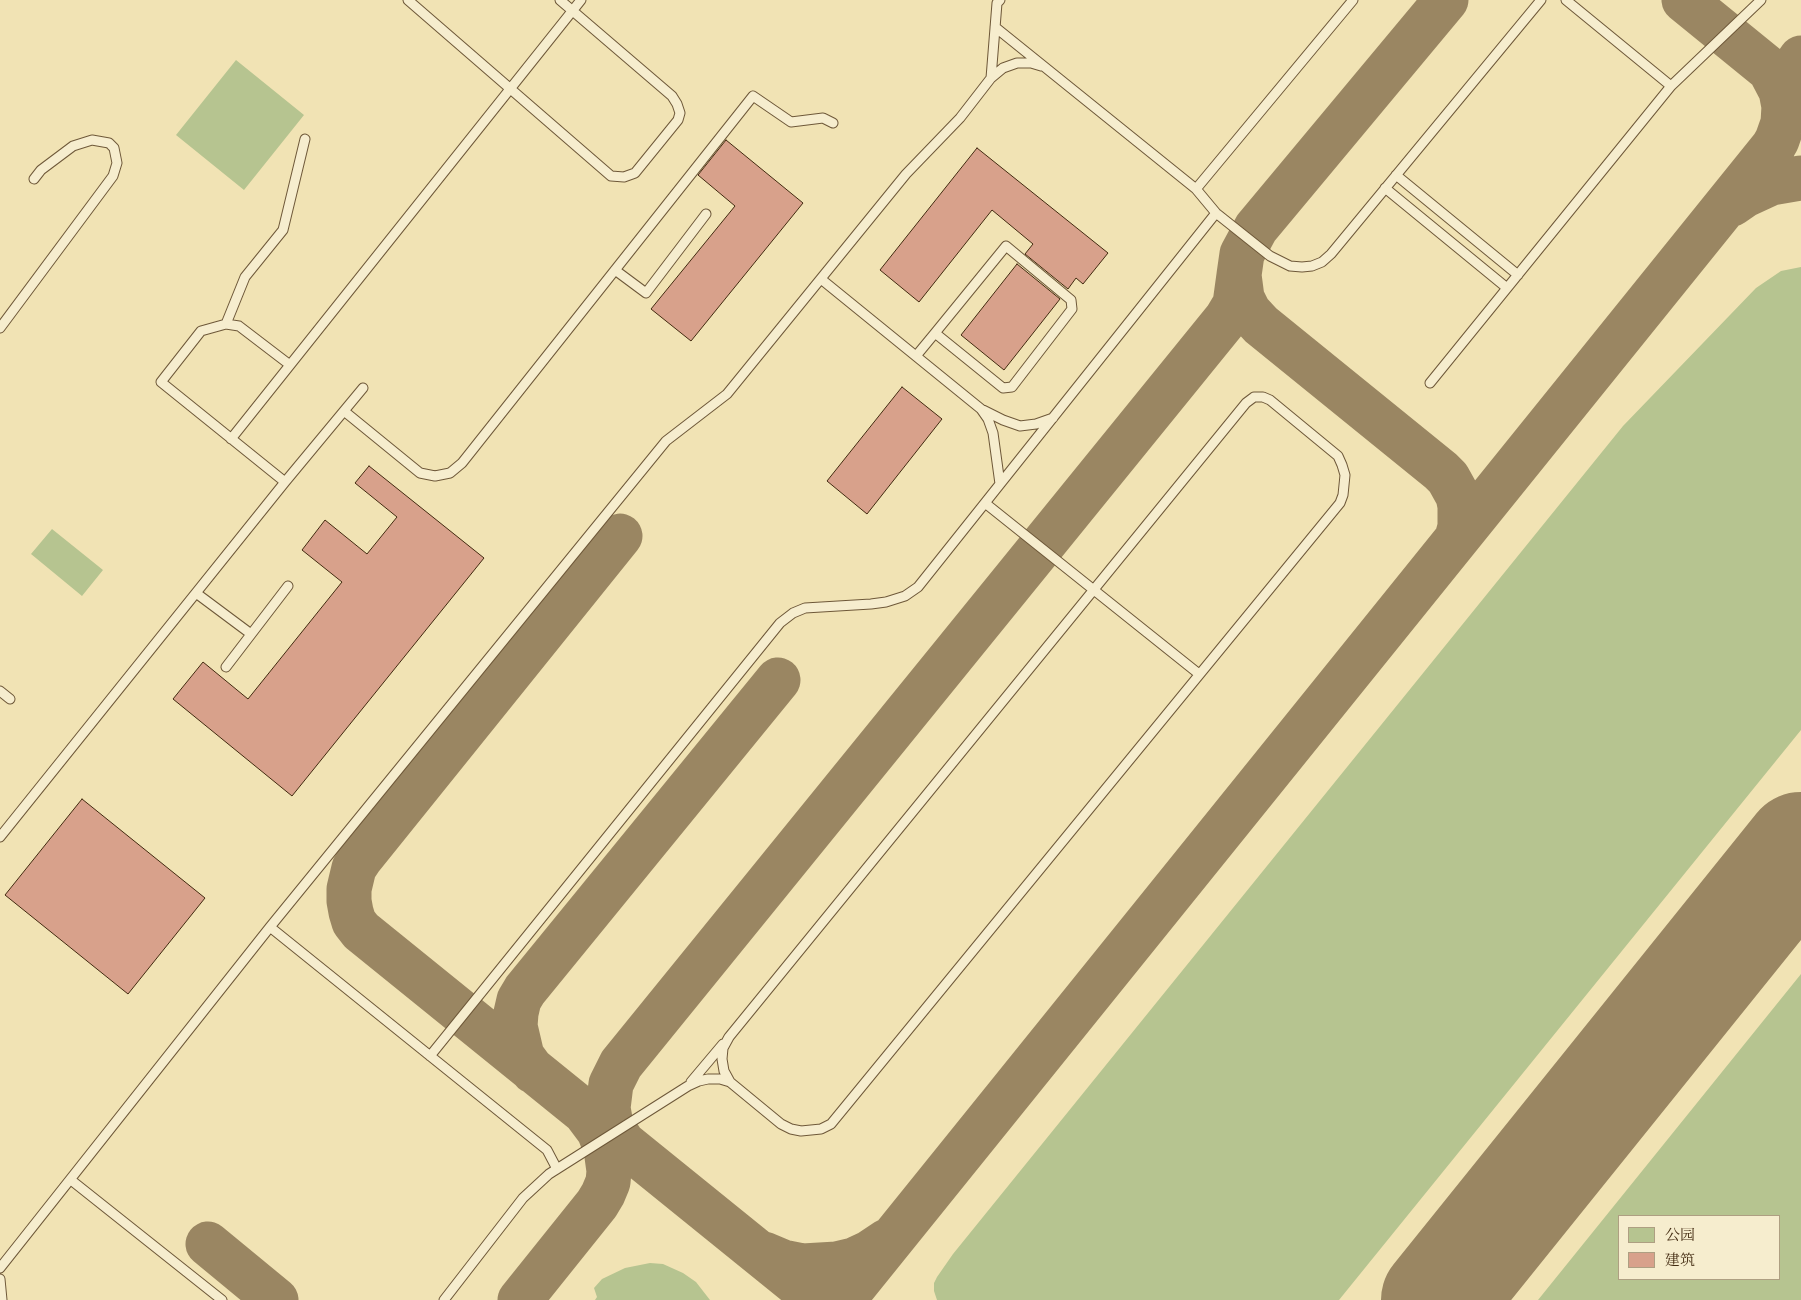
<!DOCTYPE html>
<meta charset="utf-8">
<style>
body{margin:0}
#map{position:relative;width:1801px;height:1300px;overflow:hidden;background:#f1e3b4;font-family:"Old Standard TT","Noto Serif SC",serif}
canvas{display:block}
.legend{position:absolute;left:1618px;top:1215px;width:162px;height:65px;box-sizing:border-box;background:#f6edce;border:1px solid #ae9f82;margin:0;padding:6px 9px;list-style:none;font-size:15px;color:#422a10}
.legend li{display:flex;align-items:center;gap:10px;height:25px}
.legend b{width:25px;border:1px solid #ae9f82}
</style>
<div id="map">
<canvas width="1801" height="1300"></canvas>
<ul class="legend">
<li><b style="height:14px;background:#b6c490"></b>公园</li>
<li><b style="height:14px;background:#d8a18b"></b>建筑</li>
</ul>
</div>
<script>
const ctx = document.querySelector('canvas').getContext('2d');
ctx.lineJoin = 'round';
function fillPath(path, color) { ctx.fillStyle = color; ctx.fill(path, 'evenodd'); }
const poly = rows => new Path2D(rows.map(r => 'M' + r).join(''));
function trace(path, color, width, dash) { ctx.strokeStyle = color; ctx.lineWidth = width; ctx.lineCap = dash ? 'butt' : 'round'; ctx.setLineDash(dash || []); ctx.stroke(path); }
fillPath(poly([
 [236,60,304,115,244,190,176,135],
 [1801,267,1801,730,1339,1300,937,1300,934,1291,934,1283,937,1277,953,1254,1623,426,1756,288,1781,271],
 [52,529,103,570,82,596,31,554],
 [1801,974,1801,1300,1538,1300],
 [1620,1216,1780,1216,1780,1279,1620,1279],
 [650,1263,663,1264,683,1273,696,1282,710,1300,595,1300,597,1297,594,1288,602,1279,625,1268]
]), '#b6c490');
trace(poly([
 [1446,0,1256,228,1242,254,1239,275,1242,298,1249,312,1261,325,1441,471,1448,478,1458,496,1460,506,1460,527,1457,538],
 [1684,0,1770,70,1781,91,1786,117],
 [1732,204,1745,195,1771,183,1801,178],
 [620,536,360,859,354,868,349,889,349,901,351,912,354,922,361,931,817,1300],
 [533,1071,522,1056,515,1026,516,1013,519,1000,525,990,778,680],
 [623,1143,611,1125,608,1108,611,1084,621,1064,1226,319,1235,304,1239,275],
 [208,1244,276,1300],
 [764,1254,783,1262,803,1266,837,1264,854,1260,869,1253,887,1241],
 [520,1300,597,1204,603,1194,608,1182,609,1171,606,1149,599,1131,587,1115],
 [843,1300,1773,147,1777,140,1783,123,1785,89,1789,75,1801,58]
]), '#9a8662', 45);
trace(poly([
 [1438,1300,1801,849]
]), '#9a8662', 114);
const building = poly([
 [726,140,803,203,691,341,651,309,735,206,698,175,726,140],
 [977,148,1108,253,1083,284,1076,278,1068,289,1025,254,1033,244,992,210,919,302,880,270,977,148],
 [1017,264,1060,299,1004,370,961,335,1017,264],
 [902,387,942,419,867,514,827,481,902,387],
 [369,466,484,558,292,796,173,699,203,662,248,699,342,582,302,550,325,520,367,554,397,517,355,483,369,466],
 [82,799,205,898,128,994,5,895,82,799]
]);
fillPath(building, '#d8a18b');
trace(building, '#422a10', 1);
const lane = poly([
 [408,0,611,176,624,177,635,173,678,120,680,113,677,104,672,96,560,0],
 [1566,0,1671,86],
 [995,27,1196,189,1216,213,1270,256,1290,266,1302,267,1312,266,1322,262,1331,254,1541,0],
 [991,78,1003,68,1017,63,1031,63,1041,66],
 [1396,175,1518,275],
 [1385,188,1507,288],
 [1196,189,1353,0],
 [615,270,646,293,706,214],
 [821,279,981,409,988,419,993,433,1000,484],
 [226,324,245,277,283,230,305,139],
 [0,328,113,176,117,163,114,148,109,143,92,140,73,146,41,170,34,179],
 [916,356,935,333,1006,246,1071,300,1072,309,1012,387,1003,388,935,333],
 [1430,383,1671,86,1761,0],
 [1254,397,1263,397,1270,400,1338,456,1342,465,1345,475,1343,495,1340,503,831,1124,821,1129,801,1131,791,1129,781,1124,730,1082,724,1071,722,1059,723,1048,729,1037,1246,403,1254,397],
 [983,410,1003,420,1020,426,1036,424,1053,418],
 [344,411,420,473,435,476,450,473,462,463,753,96,791,122,823,118,833,123],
 [231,439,581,0],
 [285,482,161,382,201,331,226,324,239,326,290,365],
 [985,503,1199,674],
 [196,593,251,634],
 [226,667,288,586],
 [0,691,10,699],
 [0,837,285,482,363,388],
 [270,927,547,1150,557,1169],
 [430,1056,780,623,793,613,805,608,871,604,886,602,905,596,918,587,1216,213],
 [691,1082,723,1044],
 [71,1180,222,1300],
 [0,1268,270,927,666,441,727,394,906,174,960,118,991,78,997,3,1000,0],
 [0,1279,2,1300],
 [444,1300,523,1198,549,1174,688,1086,699,1081,708,1079,720,1079,730,1082]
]);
trace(lane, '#6e5839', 11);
trace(lane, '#f6edce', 9);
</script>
